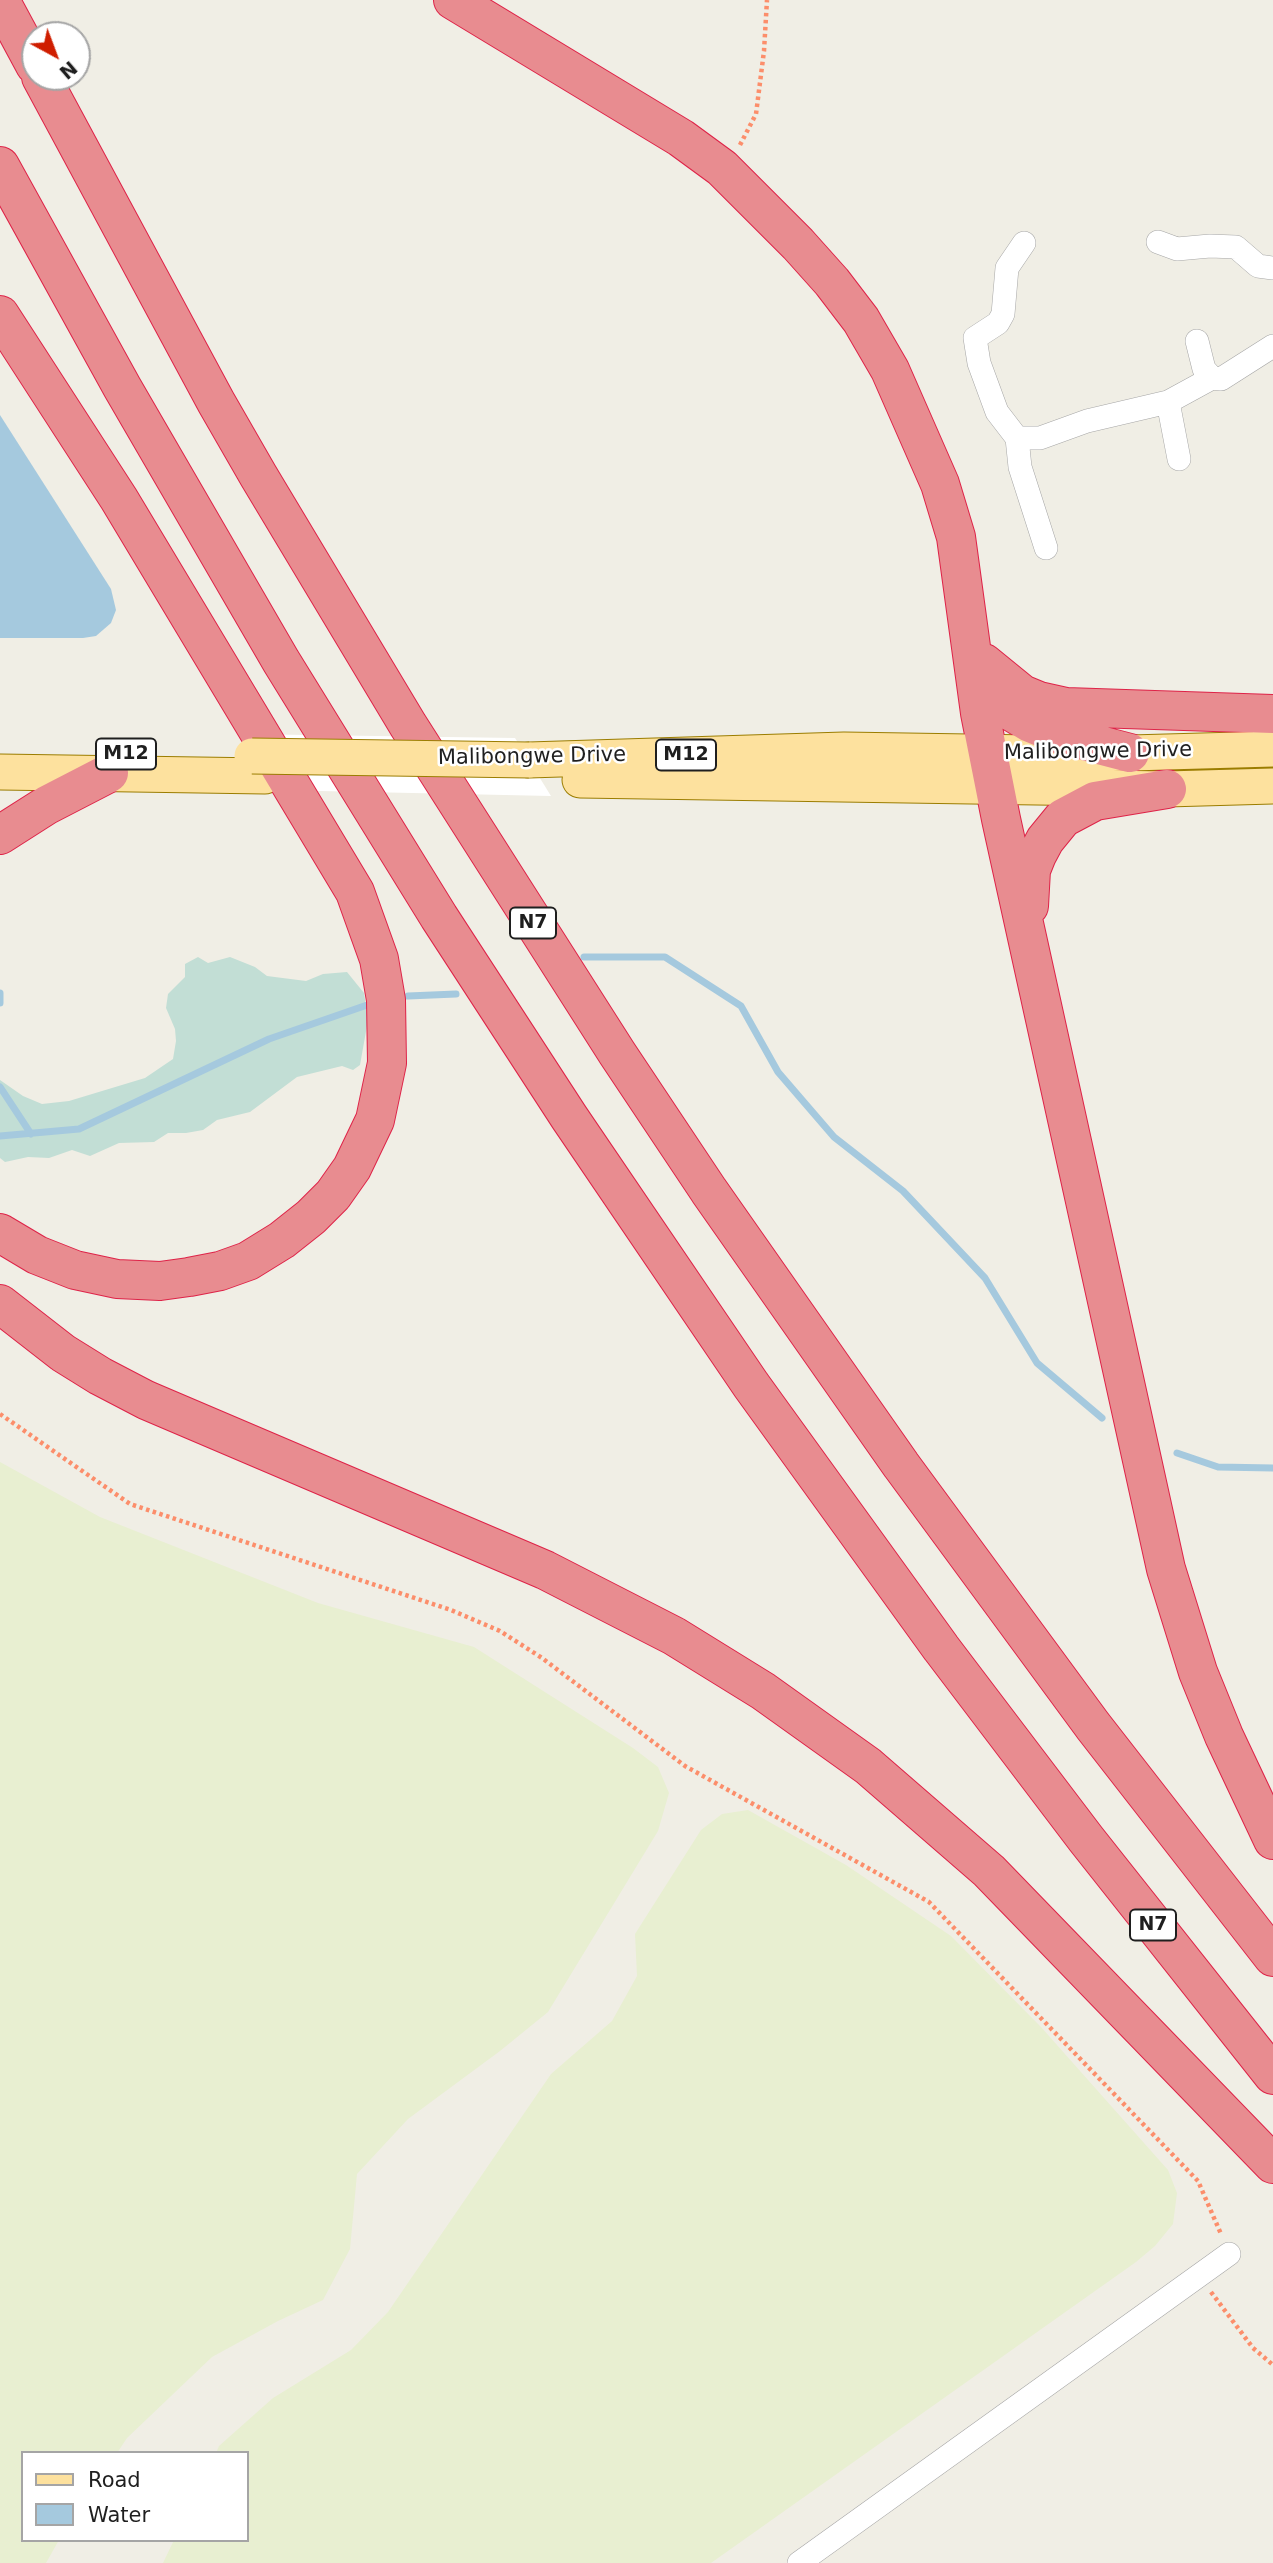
<!DOCTYPE html>
<style>
body{margin:0}
#map{position:relative;width:1273px;height:2563px;overflow:hidden;background:#f0eee5;font-family:"DejaVu Sans",sans-serif}
canvas{display:block}
.legend{position:absolute;left:21px;top:2451px;width:228px;height:91px;box-sizing:border-box;background:#fff;border:2px solid #a5a5a5;margin:0;padding:9px 12px;list-style:none;font-size:21px;color:#1f1f1f}
.legend li{display:flex;align-items:center;gap:14px;height:35px}
.legend b{width:35px;border:2px solid #a5a5a5}
.north{position:absolute;left:21px;top:21px;width:70px;height:70px;box-sizing:border-box;background:#fff;border:2px solid #a5a5a5;border-radius:50%;rotate:139deg;font-size:19px;font-weight:700;line-height:28px;text-align:center;color:#1f1f1f}
.north::after{content:'';display:block;margin:auto;width:24px;height:32px;background:#cf1e00;clip-path:polygon(50% 0,100% 100%,50% 72%,0 100%)}
</style>
<div id="map">
<canvas width="1273" height="2563"></canvas>
<ul class="legend">
<li><b style="height:9px;background:#fde19e"></b>Road</li>
<li><b style="height:19px;background:#a5c9de"></b>Water</li>
</ul>
<div class="north">N</div>
</div>
<script>
const ctx = document.querySelector('canvas').getContext('2d');
ctx.lineJoin = 'round';
function fillPath(path, color) { ctx.fillStyle = color; ctx.fill(path, 'evenodd'); }
const poly = rows => new Path2D(rows.map(r => 'M' + r).join(''));
function trace(path, color, width, dash) { ctx.strokeStyle = color; ctx.lineWidth = width; ctx.lineCap = dash ? 'butt' : 'round'; ctx.setLineDash(dash || []); ctx.stroke(path); }
function label(font, color, halo, rows, align = 'center') {
  ctx.font = font + ' "DejaVu Sans",sans-serif'; ctx.lineWidth = 5; ctx.setLineDash([]); ctx.textBaseline = 'middle'; ctx.strokeStyle = halo; ctx.fillStyle = color; for (const [text, x, y, turn = 0] of rows) {
    ctx.save(); ctx.translate(x, y); ctx.rotate((+turn || 0) * Math.PI / 180); ctx.textAlign = isNaN(turn) ? turn : align; if (halo) ctx.strokeText(text, 0, 0); ctx.fillText(text, 0, 0); ctx.restore();
  }
}
fillPath(poly([
 [0,1462,100,1517,318,1603,474,1647,633,1748,658,1767,669,1793,658,1831,548,2012,500,2051,408,2119,357,2174,350,2249,323,2300,278,2321,212,2357,127,2438,117,2453,23,2453,23,2540,59,2540,46,2563,0,2563],
 [748,1810,846,1865,951,1936,1041,2027,1168,2170,1177,2193,1173,2224,1155,2246,1136,2262,711,2563,163,2563,174,2540,247,2540,247,2453,216,2453,219,2446,273,2398,351,2350,388,2312,551,2074,612,2021,637,1976,635,1934,701,1830,722,1814]
]), '#e8efd1');
fillPath(poly([
 [198,957,208,963,230,957,255,967,267,976,306,981,323,974,347,972,364,993,368,1020,360,1065,353,1070,342,1066,297,1077,250,1112,217,1120,203,1130,186,1133,168,1133,154,1142,119,1143,90,1156,72,1150,49,1158,28,1157,5,1162,0,1158,0,1080,23,1096,42,1104,69,1101,145,1078,173,1059,176,1041,175,1029,166,1008,168,994,185,977,185,964]
]), '#c2ded5');
fillPath(poly([
 [0,415,111,589,116,610,111,623,96,636,83,638,0,638]
]), '#a5c9de');
fillPath(poly([
 [239,734,515,738,551,796,274,790]
]), '#fff');
trace(poly([
 [584,957,665,957,741,1006,778,1072,834,1137,903,1191,985,1278,1037,1363,1102,1418],
 [0,993,0,1003],
 [408,996,456,994],
 [0,1087,31,1134],
 [0,1136,79,1129,269,1039,370,1004],
 [1177,1453,1218,1467,1273,1468]
]), '#a5c9de', 7);
const street = poly([
 [1158,242,1177,249,1210,246,1236,247,1258,266,1273,268],
 [1024,243,1007,268,1003,314,998,323,975,338,979,363,997,412,1017,438,1040,438,1087,421,1168,402,1212,378],
 [1197,341,1204,369,1212,378,1221,379,1273,346],
 [1168,402,1179,459],
 [1017,438,1020,467,1046,548],
 [799,2563,1229,2254]
]);
const primary = poly([
 [529,760,844,750,1095,754,1273,749],
 [0,772,265,776],
 [580,780,1167,789,1273,786]
]);
const highway = poly([
 [0,0,35,65],
 [453,0,681,138,722,168,798,244,832,282,861,320,890,370,940,484,956,537,980,713,1001,819,1166,1569,1198,1672,1224,1736,1273,1840],
 [41,77,216,402,258,475,408,725,617,1053,709,1191,901,1465,1093,1726,1273,1957],
 [0,166,122,387,281,661,439,917,569,1117,751,1385,941,1648,1086,1839,1273,2075],
 [0,315,119,499,355,892,379,959,386,1000,387,1063,375,1120,352,1168,333,1195,311,1217,282,1240,248,1261,220,1271,189,1277,160,1281,117,1279,75,1270,37,1255,0,1233],
 [984,663,1022,694,1039,701,1066,707,1273,714],
 [1002,706,1030,723,1057,734,1130,753],
 [0,835,47,805,109,773],
 [1029,906,1031,870,1037,855,1045,840,1063,818,1095,801,1167,789],
 [0,1304,63,1353,100,1376,146,1400,545,1570,674,1636,763,1691,868,1766,989,1871,1273,2164]
]);
trace(street, '#a6a6a6', 24);
trace(primary, '#9b7d00', 37);
trace(highway, '#de2348', 40);
trace(poly([
 [740,145,756,114,764,51,767,0],
 [0,1414,130,1504,451,1610,500,1631,542,1658,685,1766,929,1902,1198,2181,1221,2234],
 [1211,2292,1253,2348,1273,2365]
]), '#fc8e6b', 4.5, [3.5, 3.5]);
trace(street, '#fff', 23);
trace(primary, '#fde19e', 35);
trace(highway, '#e88c90', 38);
const primaryBridge = poly([
 [252,756,529,760]
]);
trace(primaryBridge, '#9b7d00', 37, []);
trace(primaryBridge, '#fde19e', 35);
for (const [x, y, w] of [
 [126,754,60],
 [686,755,60],
 [533,923,46],
 [1153,1925,46]
]) { const box = new Path2D(); box.roundRect(x - w / 2, y - 15.5, w, 31, 5); ctx.fillStyle = '#fff'; ctx.fill(box); trace(box, '#1f1f1f', 2); }
label('bold 19px', '#1f1f1f', null, [
 ["M12",126,754],
 ["M12",686,755],
 ["N7",533,923],
 ["N7",1153,1925]
]);
label('21px', '#1f1f1f', '#fff', [
 ["Malibongwe Drive",1098,752,-1],
 ["Malibongwe Drive",532,757,-1]
]);
</script>
